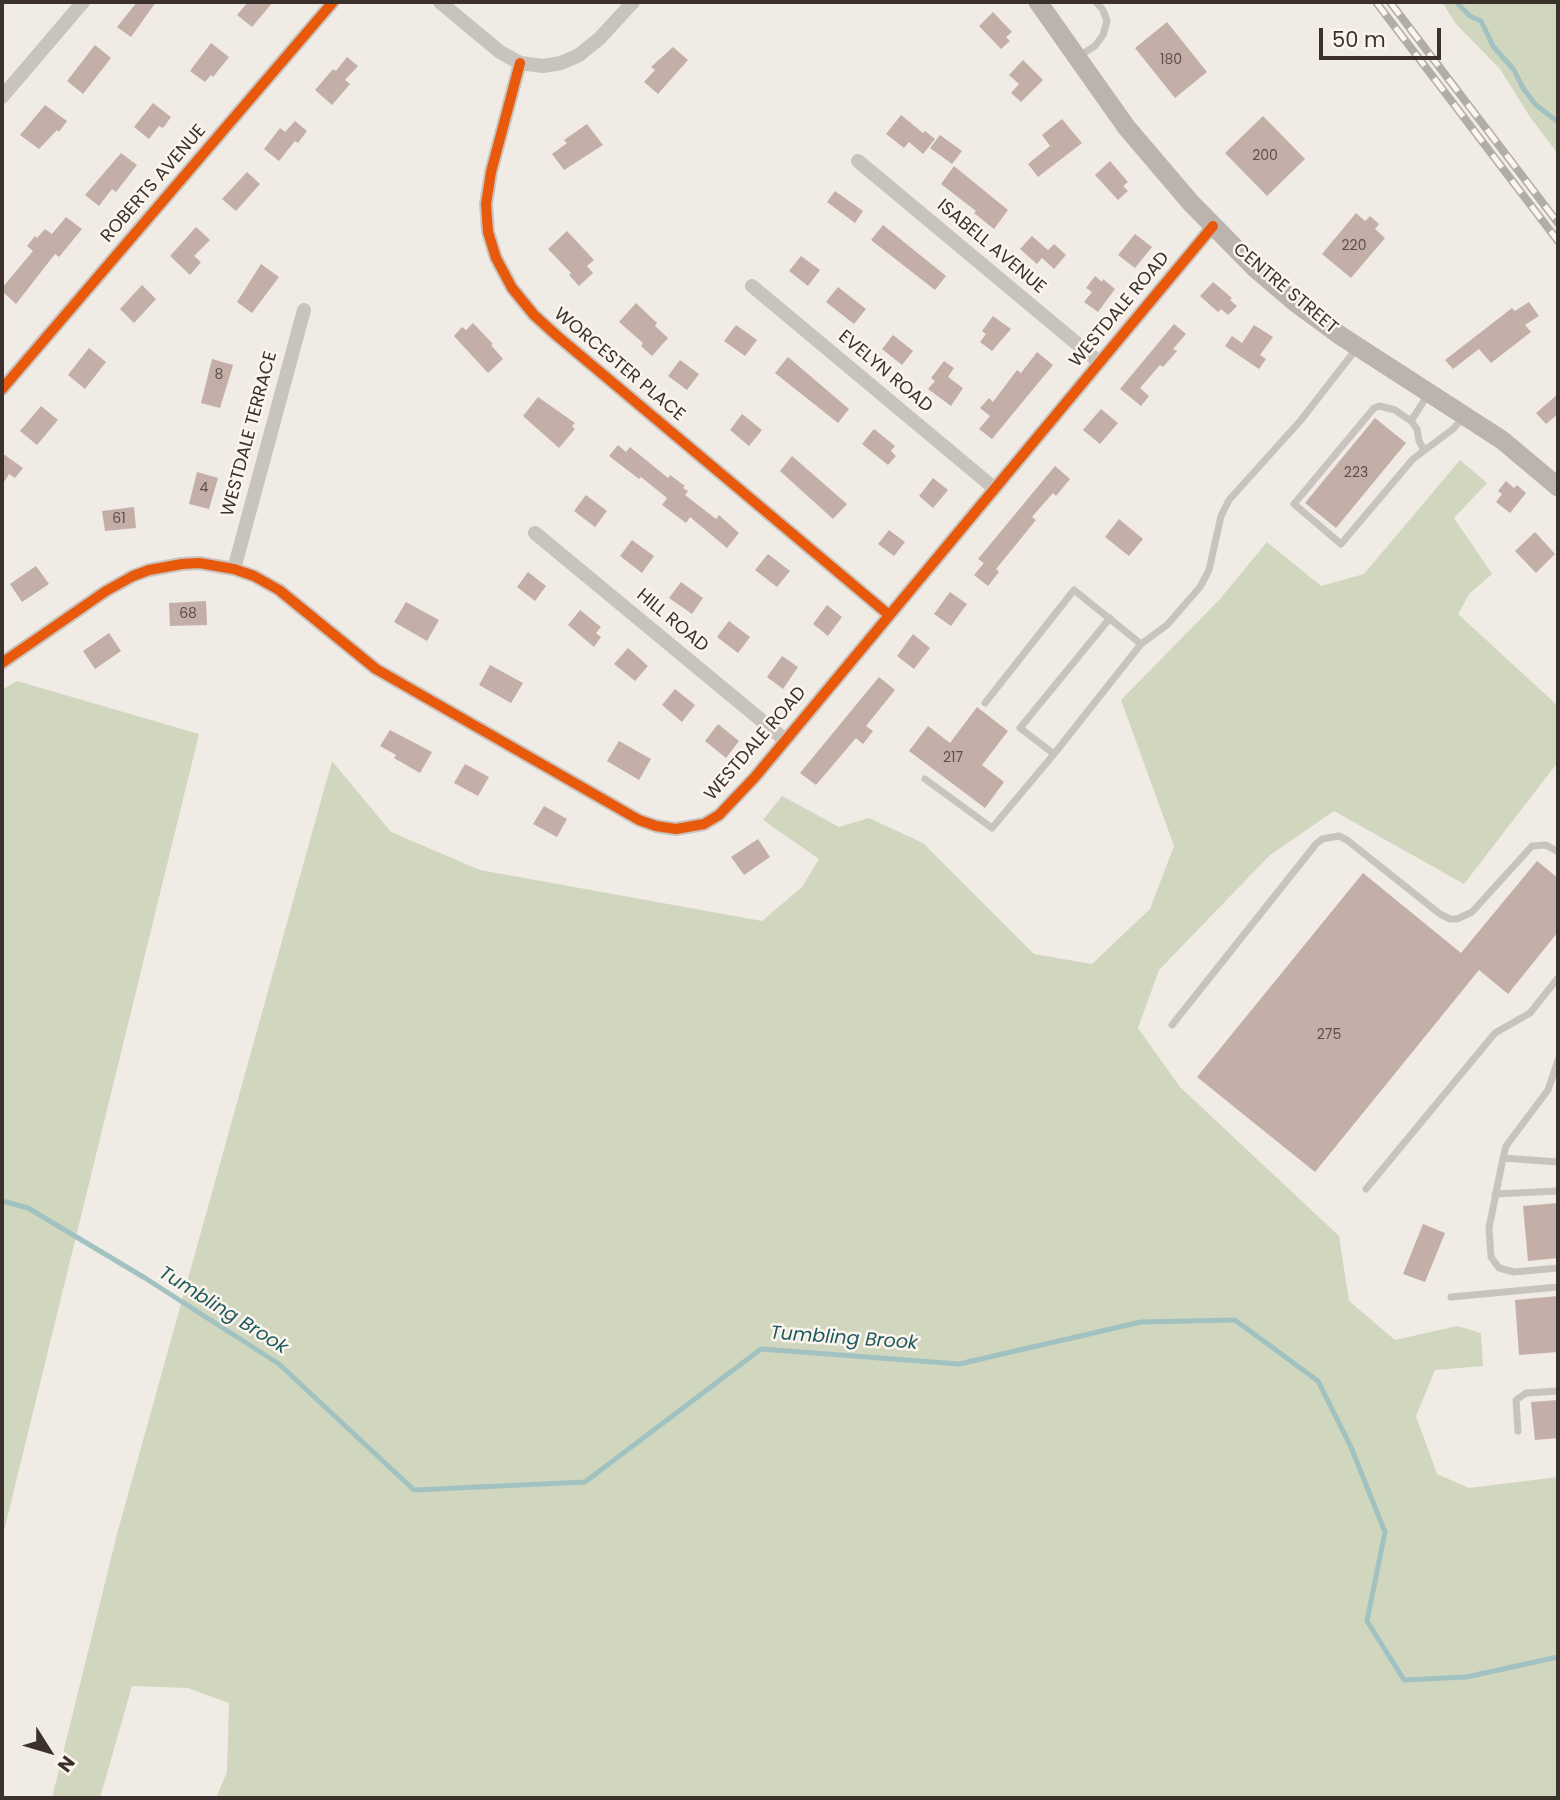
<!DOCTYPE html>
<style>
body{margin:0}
#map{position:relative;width:1560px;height:1800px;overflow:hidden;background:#f0ebe5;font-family:Poppins,sans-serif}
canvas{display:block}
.frame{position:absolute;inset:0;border:4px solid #3b302b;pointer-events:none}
.north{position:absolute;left:14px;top:1716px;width:70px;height:70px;-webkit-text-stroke:5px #fbf5ee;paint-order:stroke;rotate:127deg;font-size:19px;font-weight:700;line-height:28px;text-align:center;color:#3b302b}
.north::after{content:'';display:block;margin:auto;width:24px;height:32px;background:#3b302b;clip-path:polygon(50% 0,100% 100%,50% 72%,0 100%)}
.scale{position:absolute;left:1319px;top:28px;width:122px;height:32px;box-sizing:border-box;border:4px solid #3b302b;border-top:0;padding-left:9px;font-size:21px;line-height:24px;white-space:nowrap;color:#3b302b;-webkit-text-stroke:5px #fbf5ee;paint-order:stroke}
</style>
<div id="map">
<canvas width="1560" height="1800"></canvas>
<div class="frame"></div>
<div class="north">N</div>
<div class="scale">50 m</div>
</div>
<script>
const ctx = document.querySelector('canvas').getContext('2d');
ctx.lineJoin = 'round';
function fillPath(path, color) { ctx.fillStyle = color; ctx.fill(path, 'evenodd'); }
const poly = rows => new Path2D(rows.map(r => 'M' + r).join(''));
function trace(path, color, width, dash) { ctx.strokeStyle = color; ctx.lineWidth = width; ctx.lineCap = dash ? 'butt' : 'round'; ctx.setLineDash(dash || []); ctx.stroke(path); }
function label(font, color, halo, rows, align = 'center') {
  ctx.font = font + ' Poppins,sans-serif'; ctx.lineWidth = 5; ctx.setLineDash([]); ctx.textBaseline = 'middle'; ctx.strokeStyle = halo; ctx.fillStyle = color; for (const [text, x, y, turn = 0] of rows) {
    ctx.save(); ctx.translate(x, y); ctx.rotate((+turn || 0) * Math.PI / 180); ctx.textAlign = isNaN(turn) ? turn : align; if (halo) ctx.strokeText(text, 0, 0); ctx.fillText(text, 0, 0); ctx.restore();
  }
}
fillPath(poly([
 [1442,2,1558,2,1558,154,1530,117,1500,69,1456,24],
 [1460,460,1487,483,1454,518,1492,574,1469,594,1458,614,1558,706,1558,762,1464,884,1334,811,1270,855,1159,970,1138,1028,1180,1087,1339,1236,1349,1301,1395,1340,1457,1326,1481,1333,1483,1366,1435,1370,1416,1416,1437,1474,1469,1488,1558,1477,1558,1798,216,1798,227,1772,229,1703,188,1688,132,1686,100,1798,52,1798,117,1534,332,761,391,832,480,870,762,921,802,887,819,859,763,820,782,796,839,827,869,818,923,843,1034,954,1092,964,1150,909,1174,846,1121,700,1220,599,1267,542,1321,586,1364,574],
 [17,681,199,734,2,1539,2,690]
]), '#d1d6bf');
trace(poly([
 [1456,2,1470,16,1481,21,1493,46,1514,70,1523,88,1536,105,1558,122],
 [2,1201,28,1208,145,1278,279,1364,414,1490,585,1482,761,1349,959,1364,1141,1322,1235,1320,1318,1381,1351,1447,1385,1532,1367,1621,1404,1680,1466,1677,1558,1657]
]), '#a1c2c1', 5);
fillPath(poly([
 [137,2,156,2,131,37,117,27],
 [248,2,273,2,252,27,237,15],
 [993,12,1012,32,1006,37,1010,41,1001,49,979,26],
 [1167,22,1207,72,1175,98,1135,48],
 [211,43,229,57,213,77,211,75,205,82,190,71],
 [95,45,111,58,83,94,67,81],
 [673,47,688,60,658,94,644,82,655,70,651,67],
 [347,57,358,66,345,80,350,84,332,105,315,90,333,69,336,71],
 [1023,60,1043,80,1021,102,1011,93,1019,84,1009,75],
 [153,103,171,117,163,128,159,126,149,139,134,127],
 [45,105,67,121,59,132,57,130,39,149,20,135],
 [901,115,923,133,925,131,935,139,923,154,909,142,904,148,886,134],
 [1263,116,1305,159,1267,196,1225,153],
 [1062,119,1082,143,1038,177,1028,164,1050,146,1042,135],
 [295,121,307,131,298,143,295,141,279,161,264,149,280,128,285,132],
 [587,124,603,145,564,170,552,154,567,143,564,140],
 [940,135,962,151,952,164,930,148],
 [121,153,137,165,116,192,112,189,99,206,85,195],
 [1110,161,1128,182,1123,186,1128,191,1118,200,1095,175],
 [954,166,1008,210,994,229,974,213,976,211,941,184],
 [247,172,260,184,236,211,222,199],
 [835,191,863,211,855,223,827,202],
 [1356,213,1365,221,1370,216,1379,224,1375,229,1385,238,1351,278,1322,254],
 [66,217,82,229,59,257,55,254,16,304,2,291,2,288,33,251,27,246,35,236,37,238,45,229,52,234],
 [883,225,946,276,935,290,871,240],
 [196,227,210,240,194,256,201,262,190,275,170,256],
 [567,231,594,260,587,266,593,273,579,286,569,275,571,273,548,249],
 [1135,234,1152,247,1135,268,1118,255],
 [1032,236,1048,250,1054,244,1066,255,1054,269,1042,258,1037,264,1020,249],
 [801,256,820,270,808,286,789,271],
 [261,264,279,277,252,313,237,302],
 [1095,276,1102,282,1103,279,1115,289,1098,312,1084,302,1092,292,1086,288],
 [1213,282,1232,298,1230,300,1237,306,1228,315,1221,309,1218,312,1200,296],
 [142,285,156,299,134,323,120,309],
 [838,287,866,309,854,324,826,302],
 [1529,302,1539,316,1525,325,1531,332,1491,363,1479,349,1453,369,1445,360,1512,308,1515,311],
 [636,303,657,323,655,326,668,338,652,356,641,346,643,343,619,322],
 [993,316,1011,329,992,351,980,342,986,334,982,331],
 [473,323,493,344,491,345,503,359,488,373,454,336,462,327,466,330],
 [1174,324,1186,334,1173,349,1177,351,1163,367,1160,365,1140,388,1149,396,1141,406,1120,389],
 [736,325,757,340,745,356,724,341],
 [1254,325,1273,337,1260,355,1266,359,1259,369,1225,346,1232,336,1242,343],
 [893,335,913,351,902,365,882,349],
 [89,348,106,362,85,389,68,375],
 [1037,352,1053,365,992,439,979,429,990,416,980,408,989,398,993,402,1017,370,1021,373],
 [788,357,849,409,838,423,775,373],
 [212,359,233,365,220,408,201,403],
 [680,360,699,374,687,390,668,376],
 [944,361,954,368,948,377,963,388,951,406,928,389,935,381,931,378],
 [1558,394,1558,414,1546,424,1536,413],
 [538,397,575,423,572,426,575,429,559,448,523,416],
 [41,406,58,420,37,445,20,431],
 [1101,409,1118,423,1100,444,1083,430],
 [742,414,762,430,749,446,730,430],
 [1375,418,1406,443,1336,528,1305,503],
 [874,429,895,446,891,451,896,456,888,465,862,444],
 [618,445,626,452,630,447,668,478,670,475,685,486,683,488,688,491,685,495,716,519,719,515,739,533,727,548,690,517,686,523,662,505,667,498,641,477,639,479,609,456],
 [2,453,23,468,15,478,9,474,2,485],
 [792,456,847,504,833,519,780,471],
 [1055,466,1070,479,1056,496,1053,493,1032,517,1036,520,996,569,999,572,988,586,974,575,984,563,978,559],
 [197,472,218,478,209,509,189,504],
 [933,478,948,490,933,508,919,496],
 [1506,481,1514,488,1517,485,1526,493,1510,513,1496,502,1502,494,1498,491],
 [586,495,607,511,595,527,574,511],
 [134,507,136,528,105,531,102,511],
 [1119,519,1143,539,1129,556,1105,537],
 [889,530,905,542,894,556,878,544],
 [1535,532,1555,554,1536,573,1515,551],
 [632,540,654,556,642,573,620,556],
 [768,554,790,571,777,587,755,570],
 [36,566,49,584,22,602,10,584],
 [528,572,546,586,535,601,517,587],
 [681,582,703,598,692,614,669,598],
 [950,592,967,604,951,626,934,614],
 [206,601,207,625,170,626,169,603],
 [406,602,439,620,427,641,394,622],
 [827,605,842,617,828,636,813,624],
 [580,610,601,627,596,633,601,637,594,647,568,625],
 [729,621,750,637,738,653,717,637],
 [109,633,121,651,95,669,83,651],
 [913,634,930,648,914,669,897,656],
 [628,648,648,666,635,681,614,664],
 [782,656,798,667,783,689,767,677],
 [490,665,523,683,511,703,479,685],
 [879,677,895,690,866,726,873,731,863,744,856,738,816,785,800,773],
 [675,689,695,705,682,722,662,705],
 [977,707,1008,731,982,765,1004,782,985,808,909,751,928,726,950,743],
 [718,724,739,741,726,758,705,741],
 [390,730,432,752,420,773,394,758,396,755,380,746],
 [619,741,651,759,639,780,607,761],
 [465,764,489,777,478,796,454,783],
 [544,806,567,819,557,837,533,824],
 [758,839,770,857,744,875,731,857],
 [1537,861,1558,878,1558,932,1508,994,1479,970,1315,1172,1197,1077,1363,873,1461,953],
 [1558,1203,1558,1258,1528,1261,1523,1206],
 [1423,1224,1445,1233,1425,1282,1403,1274],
 [1558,1296,1558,1352,1519,1355,1515,1300],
 [1558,1400,1558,1438,1535,1440,1531,1402]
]), '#c3afa7');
trace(poly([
 [1079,56,1095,46,1103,35,1107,21,1103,10,1096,2],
 [1429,393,1411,421,1395,410,1380,406,1374,408,1294,504,1341,544,1413,459,1453,429,1464,417],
 [1411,421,1417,429,1419,441,1424,450],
 [985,703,1074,590,1141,644],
 [1054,754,1020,728,1110,618],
 [925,779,992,828,1054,754,1141,644,1167,625,1200,587,1209,570,1221,516,1229,500,1301,420,1357,348],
 [1172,1025,1316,844,1322,839,1339,836,1347,840,1440,914,1450,919,1457,919,1472,912,1532,846,1546,845,1558,852],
 [1558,1060,1548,1090,1506,1146,1503,1158,1558,1162],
 [1503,1158,1489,1228,1491,1257,1499,1268,1514,1272,1558,1268],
 [1366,1189,1495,1033,1530,1013,1558,978],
 [1495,1194,1558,1191],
 [1451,1297,1558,1287],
 [1518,1431,1516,1400,1526,1393,1558,1391]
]), '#c9c3be', 7);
trace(poly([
 [440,2,500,52,520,63,543,66,561,63,579,55,600,38,633,2],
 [520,63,491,172,486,204,488,232,496,258,512,288,534,315,556,335,889,615],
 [2,97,83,2],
 [858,161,1099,362],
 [752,286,994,488],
 [2,389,333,2],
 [535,533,784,739],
 [234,569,304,310],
 [2,663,106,591,133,576,149,570,182,564,199,563,234,569,254,576,279,590,376,669,639,820,656,826,676,829,704,824,719,815,755,777,1213,226]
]), '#c9c3be', 14);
trace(poly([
 [1038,2,1127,128,1191,203,1256,269,1296,303,1341,336,1502,440,1558,487]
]), '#bab3ae', 19);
const rail = poly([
 [1376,2,1558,241],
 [1390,2,1558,223]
]);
trace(rail, '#b1aca8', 8);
trace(rail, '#fbf5ee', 5, [16]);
trace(poly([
 [520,63,491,172,486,204,488,232,496,258,512,288,534,315,556,335,889,615],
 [2,389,333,2],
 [2,663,106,591,133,576,149,570,182,564,199,563,234,569,254,576,279,590,376,669,639,820,656,826,676,829,704,824,719,815,755,777,1213,226]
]), '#e8590c', 10);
label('14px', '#5d504a', null, [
 ["180",1171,60],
 ["200",1265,156],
 ["220",1354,246],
 ["8",219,375],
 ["223",1356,473],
 ["4",204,488],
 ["61",119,519],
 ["68",188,614],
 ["217",953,758],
 ["275",1329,1035]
]);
label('18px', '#3b302b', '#fbf5ee', [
 ["ROBERTS AVENUE",154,184,-49],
 ["ISABELL AVENUE",991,247,40],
 ["CENTRE STREET",1285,289,40],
 ["WESTDALE ROAD",1120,310,-50],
 ["WORCESTER PLACE",619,365,40],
 ["EVELYN ROAD",885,372,40],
 ["WESTDALE TERRACE",250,434,-75],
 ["HILL ROAD",672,621,40],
 ["WESTDALE ROAD",756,744,-49]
]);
label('italic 19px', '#1f5a5e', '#fbf5ee', [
 ["Tumbling Brook",223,1311,32],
 ["Tumbling Brook",844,1339,4]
]);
</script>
